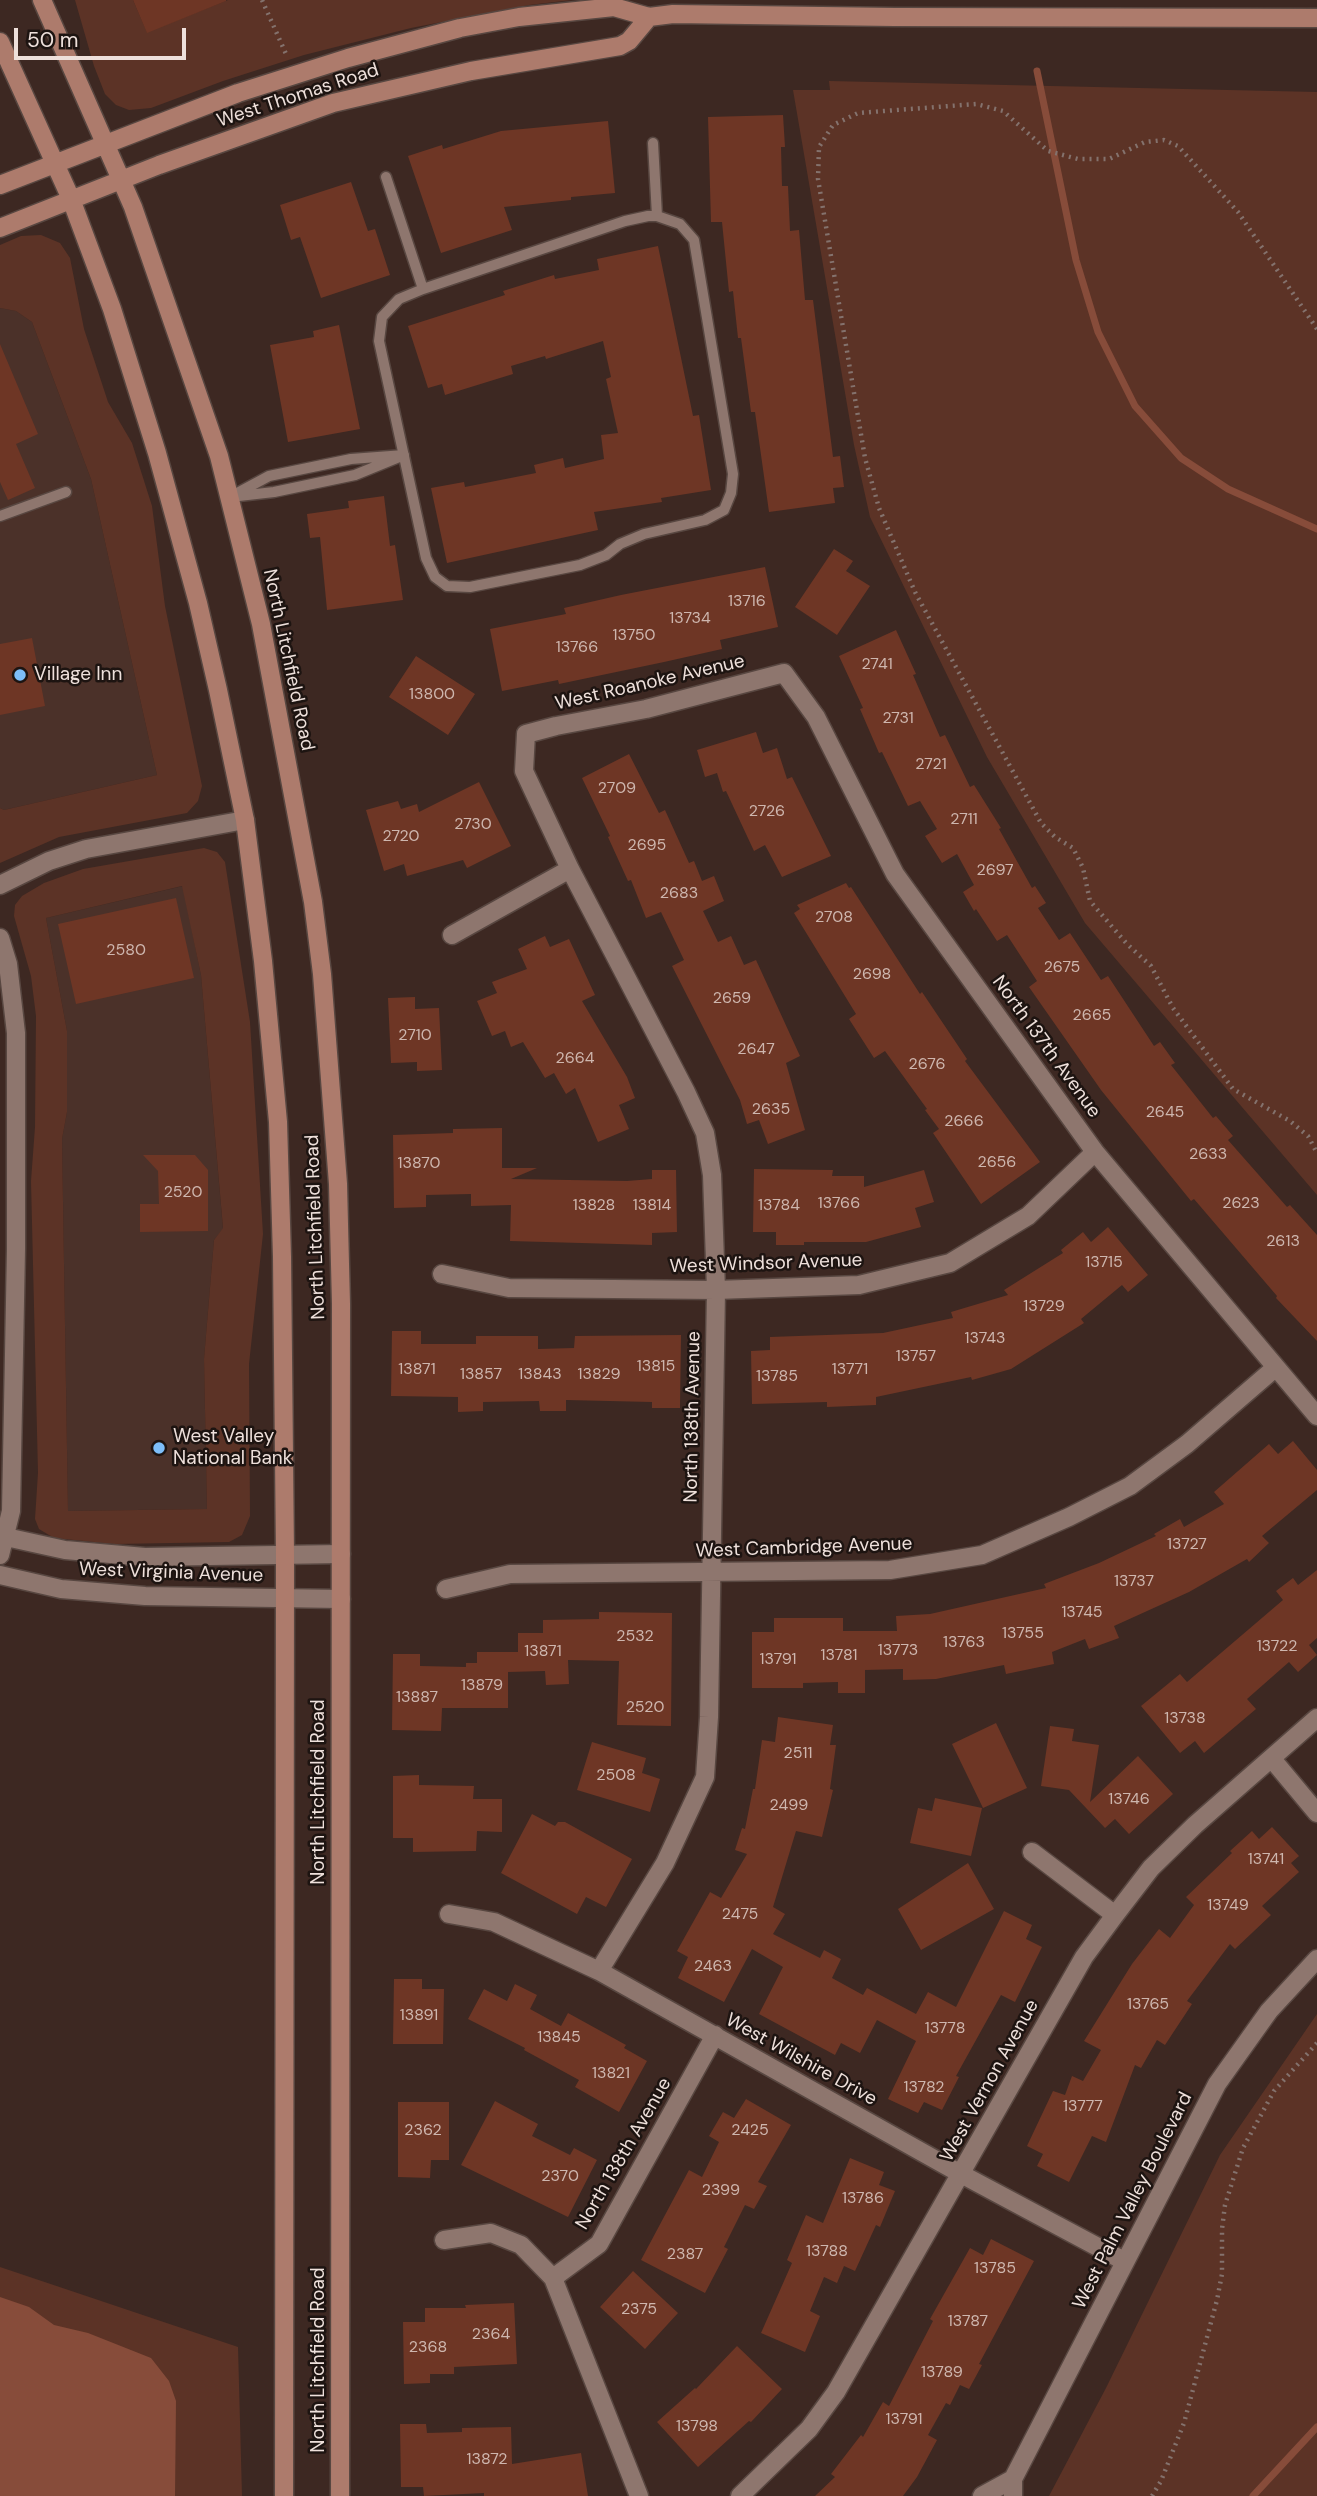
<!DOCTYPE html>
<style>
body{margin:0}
#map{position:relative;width:1317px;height:2496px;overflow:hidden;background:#3d2822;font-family:"DM Sans",sans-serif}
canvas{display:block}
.scale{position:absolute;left:14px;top:28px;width:172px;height:32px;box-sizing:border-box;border:4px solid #eee0db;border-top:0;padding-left:9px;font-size:21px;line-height:24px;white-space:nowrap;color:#eee0db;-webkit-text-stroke:5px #1d1411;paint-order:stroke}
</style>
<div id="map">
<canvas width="1317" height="2496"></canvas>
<div class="scale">50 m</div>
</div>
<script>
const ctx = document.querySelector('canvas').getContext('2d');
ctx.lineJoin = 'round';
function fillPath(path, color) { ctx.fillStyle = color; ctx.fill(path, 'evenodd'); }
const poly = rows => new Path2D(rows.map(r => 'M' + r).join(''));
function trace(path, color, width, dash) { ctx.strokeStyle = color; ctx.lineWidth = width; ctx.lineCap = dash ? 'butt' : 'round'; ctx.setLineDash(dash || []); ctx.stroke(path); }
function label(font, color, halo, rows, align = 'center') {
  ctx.font = font + ' "DM Sans",sans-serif'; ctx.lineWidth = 5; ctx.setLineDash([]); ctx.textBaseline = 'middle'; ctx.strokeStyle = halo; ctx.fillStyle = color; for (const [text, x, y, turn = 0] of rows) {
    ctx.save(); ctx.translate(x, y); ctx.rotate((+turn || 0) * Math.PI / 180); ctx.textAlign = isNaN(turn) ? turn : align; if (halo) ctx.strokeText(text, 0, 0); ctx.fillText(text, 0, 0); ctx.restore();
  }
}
fillPath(poly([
 [0,308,16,311,32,322,91,479,157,775,4,810,0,808],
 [183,886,201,975,223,1229,214,1240,204,1359,207,1509,68,1511,62,1139,67,1112,67,1031,46,918]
]), '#4b3129');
fillPath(poly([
 [75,0,133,0,147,32,228,0,572,0,529,5,411,28,304,55,223,81,151,108,129,110,116,105,105,94,94,66],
 [829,81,1317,92,1317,1195,1085,923,987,757,870,517,854,445,793,90,830,90],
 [41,235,60,243,70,258,84,329,108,402,132,443,152,506,165,606,202,786,198,801,187,813,59,837,0,863,0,808,4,810,157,775,91,479,32,322,16,311,0,308,0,245,21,236],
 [204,848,217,852,225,862,250,1022,263,1234,249,1364,250,1516,242,1535,229,1542,115,1544,54,1538,39,1529,35,1519,38,1473,31,1181,35,1127,36,1016,31,976,14,916,15,905,22,896,44,883,83,869],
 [182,886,201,975,223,1228,214,1240,204,1359,207,1509,68,1511,62,1139,67,1112,67,1031,46,918],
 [1317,2014,1317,2496,1049,2496,1106,2388,1220,2155],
 [0,2267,238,2347,242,2496,0,2496]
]), '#5c3326');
fillPath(poly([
 [0,2297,29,2307,54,2325,88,2333,151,2358,169,2381,176,2401,175,2496,0,2496]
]), '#874c3a');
trace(poly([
 [1037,71,1076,260,1098,332,1135,406,1181,458,1228,489,1317,529],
 [1253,2496,1317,2427]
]), '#874c3a', 7);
fillPath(poly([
 [133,0,226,0,226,1,147,33],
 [783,115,785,147,781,147,782,186,788,186,790,231,799,230,805,300,813,300,833,457,840,456,844,487,833,488,835,503,769,512,755,412,751,412,741,338,738,338,733,291,729,292,722,222,711,222,708,117],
 [608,121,615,193,571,197,571,200,504,207,512,230,441,253,408,156,442,145,443,149,501,131],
 [351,182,368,231,375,229,390,275,321,298,300,237,291,240,280,205],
 [658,246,693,416,699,415,711,490,661,498,662,502,594,512,598,530,447,563,431,488,464,482,465,487,536,473,534,465,563,458,565,468,604,459,601,435,618,433,606,379,611,377,603,341,546,359,545,356,511,366,513,374,445,395,442,384,428,388,408,326,505,295,503,291,554,275,555,279,599,270,597,259],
 [339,325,360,429,288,442,270,345,314,337,313,331],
 [0,344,38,434,16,444,35,488,8,500,0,482],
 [384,496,390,546,395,545,403,600,327,610,320,537,310,538,307,514,349,508,348,501],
 [834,549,853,561,846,571,870,586,837,635,795,607],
 [765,567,778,627,720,640,722,649,664,662,559,684,558,680,502,691,490,629,566,614,564,608,621,595],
 [896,630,916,674,913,675,940,737,945,735,970,787,974,785,1001,828,999,829,1032,888,1035,886,1046,903,1038,908,1059,940,1070,933,1101,980,1108,976,1154,1046,1160,1042,1175,1063,1171,1065,1213,1118,1216,1116,1233,1136,1228,1140,1287,1207,1290,1205,1317,1235,1317,1341,1276,1298,1277,1296,1194,1199,1191,1201,1101,1090,1029,987,1037,981,1007,935,997,941,976,909,974,911,963,892,974,885,957,854,942,863,925,836,937,829,920,801,908,806,882,752,879,753,860,709,863,708,839,656],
 [32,638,45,706,0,715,0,644],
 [416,656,475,694,448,735,389,697],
 [756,732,763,753,777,748,787,779,792,777,831,856,782,877,765,845,754,851,726,791,723,792,717,773,705,777,697,750],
 [629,754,659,813,665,810,689,863,694,861,702,881,714,876,724,901,703,911,718,942,731,936,744,965,756,960,800,1056,786,1063,805,1130,768,1144,759,1120,747,1124,740,1100,672,966,684,960,661,912,646,918,631,880,628,881,608,837,610,836,582,778],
 [479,782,511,846,467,868,463,860,407,876,404,864,384,871,366,810,398,801,401,809,417,804,419,812],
 [846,883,849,888,851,887,920,994,922,992,967,1059,965,1061,1040,1162,981,1204,933,1133,939,1129,925,1110,927,1109,885,1051,874,1058,849,1019,856,1014,794,913,800,909,797,905],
 [176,898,194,978,76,1004,58,924],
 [545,936,550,947,569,939,595,995,582,1001,627,1077,635,1098,619,1105,629,1129,598,1142,575,1088,566,1094,554,1073,545,1078,523,1042,511,1047,505,1031,492,1036,477,1001,497,993,492,982,527,969,518,949],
 [415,997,415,1009,439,1008,442,1070,417,1071,417,1062,391,1063,388,998],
 [502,1128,502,1168,537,1168,511,1179,627,1181,652,1179,652,1170,676,1170,677,1232,652,1233,652,1245,510,1241,511,1205,471,1206,471,1194,426,1195,426,1207,394,1208,393,1135,453,1133,453,1129],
 [143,1155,195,1155,208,1170,208,1231,140,1232,140,1204,159,1204,158,1171],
 [754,1169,833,1170,832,1176,864,1176,864,1187,924,1170,934,1202,915,1208,921,1227,866,1242,804,1242,804,1245,776,1245,776,1232,753,1232],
 [1108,1227,1148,1275,1128,1292,1122,1285,1081,1319,1084,1323,1011,1369,972,1380,971,1377,876,1397,876,1405,827,1407,827,1402,752,1404,751,1351,770,1350,770,1337,883,1333,953,1318,951,1312,1008,1295,1004,1290,1063,1253,1061,1250,1083,1232,1091,1242],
 [392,1331,421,1331,421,1344,476,1344,476,1336,538,1336,538,1349,574,1348,575,1336,681,1335,680,1408,652,1408,652,1402,566,1400,566,1411,540,1411,539,1401,483,1402,483,1411,458,1412,458,1397,391,1396],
 [1293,1441,1317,1470,1317,1490,1262,1536,1269,1543,1249,1562,1247,1559,1189,1592,1114,1626,1119,1638,1089,1649,1085,1639,1052,1652,1054,1664,1006,1674,1004,1665,936,1679,903,1680,903,1669,865,1670,865,1693,838,1693,838,1682,803,1683,803,1688,752,1688,752,1632,774,1632,774,1618,843,1618,843,1631,897,1631,896,1616,930,1614,1046,1588,1044,1584,1099,1563,1156,1536,1154,1534,1180,1519,1184,1527,1224,1504,1214,1492,1269,1444,1278,1454],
 [1317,1570,1317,1638,1309,1645,1317,1655,1298,1672,1289,1662,1247,1699,1256,1709,1204,1753,1195,1741,1180,1753,1141,1706,1180,1674,1187,1682,1283,1600,1276,1591,1293,1578,1298,1585],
 [599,1612,672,1613,671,1726,617,1725,619,1661,568,1660,569,1684,546,1685,545,1671,508,1672,508,1708,442,1708,441,1731,392,1730,393,1654,420,1654,420,1666,466,1667,466,1663,477,1663,477,1652,518,1652,518,1633,543,1633,543,1620,599,1619],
 [778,1717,833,1725,830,1745,836,1745,830,1789,833,1790,822,1837,796,1831,773,1907,785,1914,773,1934,820,1958,824,1950,841,1959,832,1978,863,1995,867,1988,916,2014,928,1992,956,2007,1004,1911,1032,1925,1026,1939,1042,1947,1015,2002,1001,1995,956,2076,959,2077,942,2110,924,2102,918,2113,888,2099,916,2041,877,2020,860,2053,841,2043,835,2055,759,2014,783,1967,752,1949,724,2002,678,1978,688,1957,677,1951,687,1933,710,1892,721,1898,747,1854,735,1850,742,1828,745,1829,753,1789,755,1789,762,1740,775,1742],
 [996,1723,1027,1788,983,1808,952,1744],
 [1050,1726,1074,1729,1072,1741,1099,1745,1090,1802,1138,1756,1173,1794,1129,1834,1115,1819,1105,1828,1069,1790,1041,1786],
 [592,1742,646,1758,642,1773,660,1779,650,1812,577,1790],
 [419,1775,419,1785,474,1786,473,1799,502,1799,502,1832,477,1831,476,1851,413,1852,413,1838,393,1838,393,1776],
 [935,1798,982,1808,971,1856,910,1843,918,1808,932,1811],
 [532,1814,555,1826,558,1822,565,1822,632,1859,606,1907,586,1897,577,1914,501,1873],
 [1272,1827,1299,1856,1291,1863,1299,1872,1262,1906,1271,1915,1235,1949,1230,1944,1187,2001,1192,2004,1165,2045,1157,2040,1141,2068,1135,2065,1106,2142,1092,2136,1069,2182,1037,2166,1043,2154,1027,2146,1053,2091,1065,2095,1072,2076,1083,2081,1101,2050,1084,2041,1132,1964,1159,1929,1170,1938,1194,1905,1186,1897,1232,1853,1230,1851,1252,1831,1259,1839],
 [968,1863,994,1909,921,1950,898,1909],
 [394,1979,422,1979,422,1989,444,1989,443,2044,393,2044],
 [515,1984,537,1995,530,2009,561,2026,568,2013,626,2045,624,2048,647,2061,619,2112,575,2087,579,2080,524,2050,525,2048,468,2019,484,1989,507,2001],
 [746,2099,791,2125,758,2182,767,2186,754,2209,745,2205,724,2247,728,2249,705,2293,641,2260,689,2170,702,2177,719,2142,709,2136,723,2112,734,2118],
 [495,2101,538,2124,532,2136,570,2155,574,2148,597,2160,568,2217,461,2165],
 [398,2102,449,2102,449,2160,431,2160,430,2178,398,2177],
 [850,2158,884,2172,879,2185,895,2191,880,2227,876,2225,855,2271,844,2266,837,2283,824,2277,810,2311,820,2316,805,2352,761,2333,792,2263,787,2260,806,2215,823,2223],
 [991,2239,1034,2261,979,2364,982,2365,969,2389,960,2385,950,2405,946,2403,928,2435,937,2440,917,2477,903,2496,815,2496,835,2477,831,2474,861,2435,863,2437,883,2402,889,2406,933,2321,930,2319,970,2248,983,2255],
 [633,2271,678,2313,645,2349,600,2307],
 [514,2303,517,2364,454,2367,454,2374,430,2374,430,2383,404,2384,403,2322,425,2322,425,2308,466,2308,465,2305],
 [737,2346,782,2389,751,2422,749,2421,698,2467,657,2422,695,2388,696,2389],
 [400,2424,426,2424,427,2433,462,2432,462,2428,511,2427,512,2464,581,2453,588,2496,484,2496,484,2493,424,2496,423,2487,401,2487]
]), '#6e3625');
const service = poly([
 [653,143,657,216],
 [386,177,423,289],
 [648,216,657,216,680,224,694,240,733,474,731,493,724,510,705,520,644,534,620,544,606,555,580,565,470,587,447,586,435,577,426,558,379,341,382,317,399,299,423,289,625,221,648,216],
 [404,455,355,475,274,492,230,497,269,476,351,459,404,455],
 [0,516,66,492]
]);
const minor = poly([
 [0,885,49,861,86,849,245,820],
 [452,935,570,869],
 [0,938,8,964,16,1033,16,1249,11,1511,0,1555],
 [442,1274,509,1288,716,1290,859,1285,950,1263,1028,1216,1095,1152],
 [6,1537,65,1550,145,1557,341,1554],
 [0,1575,61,1589,145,1596,341,1599],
 [446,1589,510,1574,890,1570,982,1555,1069,1517,1130,1486,1187,1444,1275,1368],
 [1272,1759,1317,1813],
 [1032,1852,1115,1915],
 [449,1914,494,1922,599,1971,961,2174,1124,2261],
 [599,1971,665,1863,705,1777,709,1717,716,1290,712,1175,705,1133,686,1092,570,869,524,771,526,734,556,726,646,709,784,673,816,717,895,874,1095,1152,1317,1416],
 [444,2240,491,2233,521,2245,553,2278,639,2496],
 [553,2278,599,2244,715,2035],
 [740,2496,809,2429,836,2392,1084,1957,1115,1915,1151,1868,1195,1825,1317,1718]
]);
const tertiary = poly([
 [982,2496,1013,2479],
 [1013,2496,1013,2479,1217,2084,1269,2011,1317,1959]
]);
const secondary = poly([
 [42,0,133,207,219,456,261,624,313,902,322,974,338,1184,341,1304,340,2496],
 [0,42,71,199,112,309,157,453,198,603,218,690,245,820,263,961,278,1122,282,1257,285,1555,284,2496],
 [0,185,238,93,348,58,460,28,519,17,614,7,649,17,673,14,895,17,1317,18],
 [0,228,159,165,333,103,471,71,620,46,629,41,649,17]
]);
trace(service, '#584741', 13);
trace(minor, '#584741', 21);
trace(tertiary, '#584741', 21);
trace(secondary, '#584741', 21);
trace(poly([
 [262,0,286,54],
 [1317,329,1238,212,1178,146,1164,140,1145,142,1109,159,1078,159,1048,151,1003,111,976,104,858,113,833,125,819,147,818,179,865,458,879,508,915,592,1041,823,1055,837,1073,848,1083,868,1090,901,1127,944,1151,966,1173,1008,1233,1089,1290,1121,1308,1136,1317,1153],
 [1152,2496,1161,2481,1184,2423,1217,2300,1222,2274,1222,2229,1225,2205,1243,2148,1274,2091,1317,2043]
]), '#84726d', 4.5, [2, 5]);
trace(service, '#8e766e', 10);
trace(minor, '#8e766e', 18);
trace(tertiary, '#8e766e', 18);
trace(secondary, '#ad7b6c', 18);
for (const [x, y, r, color] of [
 [20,675,7,"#7dbef9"],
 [159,1448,7,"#7dbef9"]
]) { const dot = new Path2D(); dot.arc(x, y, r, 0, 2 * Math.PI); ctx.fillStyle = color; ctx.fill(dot); trace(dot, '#1d1411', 2.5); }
label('16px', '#ceb6ae', null, [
 ["13716",747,602],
 ["13734",690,619],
 ["13750",634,636],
 ["13766",577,648],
 ["2741",877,665],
 ["13800",432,695],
 ["2731",898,719],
 ["2721",931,765],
 ["2709",617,789],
 ["2726",767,812],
 ["2711",964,820],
 ["2730",473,825],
 ["2720",401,837],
 ["2695",647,846],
 ["2697",995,871],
 ["2683",679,894],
 ["2708",834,918],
 ["2580",126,951],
 ["2675",1062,968],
 ["2698",872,975],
 ["2659",732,999],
 ["2665",1092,1016],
 ["2710",415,1036],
 ["2647",756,1050],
 ["2664",575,1059],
 ["2676",927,1065],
 ["2635",771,1110],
 ["2645",1165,1113],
 ["2666",964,1122],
 ["2633",1208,1155],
 ["2656",997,1163],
 ["13870",419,1164],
 ["2520",183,1193],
 ["13766",839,1204],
 ["2623",1241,1204],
 ["13828",594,1206],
 ["13814",652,1206],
 ["13784",779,1206],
 ["2613",1283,1242],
 ["13715",1104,1263],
 ["13729",1044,1307],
 ["13743",985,1339],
 ["13757",916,1357],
 ["13815",656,1367],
 ["13871",417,1370],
 ["13771",850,1370],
 ["13857",481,1375],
 ["13843",540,1375],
 ["13829",599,1375],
 ["13785",777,1377],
 ["13727",1187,1545],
 ["13737",1134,1582],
 ["13745",1082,1613],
 ["13755",1023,1634],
 ["2532",635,1637],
 ["13763",964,1643],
 ["13722",1277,1647],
 ["13773",898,1651],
 ["13871",543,1652],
 ["13781",839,1656],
 ["13791",778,1660],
 ["13879",482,1686],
 ["13887",417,1698],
 ["2520",645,1708],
 ["13738",1185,1719],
 ["2511",798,1754],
 ["2508",616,1776],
 ["13746",1129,1800],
 ["2499",789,1806],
 ["13741",1266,1860],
 ["13749",1228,1906],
 ["2475",740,1915],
 ["2463",713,1967],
 ["13765",1148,2005],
 ["13891",419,2016],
 ["13778",945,2029],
 ["13845",559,2038],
 ["13821",611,2074],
 ["13782",924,2088],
 ["13777",1083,2107],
 ["2362",423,2131],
 ["2425",750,2131],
 ["2370",560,2177],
 ["2399",721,2191],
 ["13786",863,2199],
 ["13788",827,2252],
 ["2387",685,2255],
 ["13785",995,2269],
 ["2375",639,2310],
 ["13787",968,2322],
 ["2364",491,2335],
 ["2368",428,2348],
 ["13789",942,2373],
 ["13791",904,2420],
 ["13798",697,2427],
 ["13872",487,2460]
]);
label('19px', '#eee0db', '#1d1411', [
 ["West Thomas Road",298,96,-18],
 ["North Litchfield Road",288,660,78],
 ["West Roanoke Avenue",650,683,-13],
 ["North 137th Avenue",1046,1047,54],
 ["North Litchfield Road",316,1227,-92],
 ["West Windsor Avenue",766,1264,-2],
 ["North 138th Avenue",693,1417,-89],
 ["West Cambridge Avenue",804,1548,-2],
 ["West Virginia Avenue",171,1573,2],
 ["North Litchfield Road",319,1792,-90],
 ["West Wilshire Drive",801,2060,29],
 ["West Vernon Avenue",990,2081,-61],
 ["North 138th Avenue",624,2154,-60],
 ["West Palm Valley Boulevard",1133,2201,-63],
 ["North Litchfield Road",319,2360,-90]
]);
label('19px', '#eee0db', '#1d1411', [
 ["Village Inn",34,675],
 ["West Valley",173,1437],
 ["National Bank",173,1459]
], 'left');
</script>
